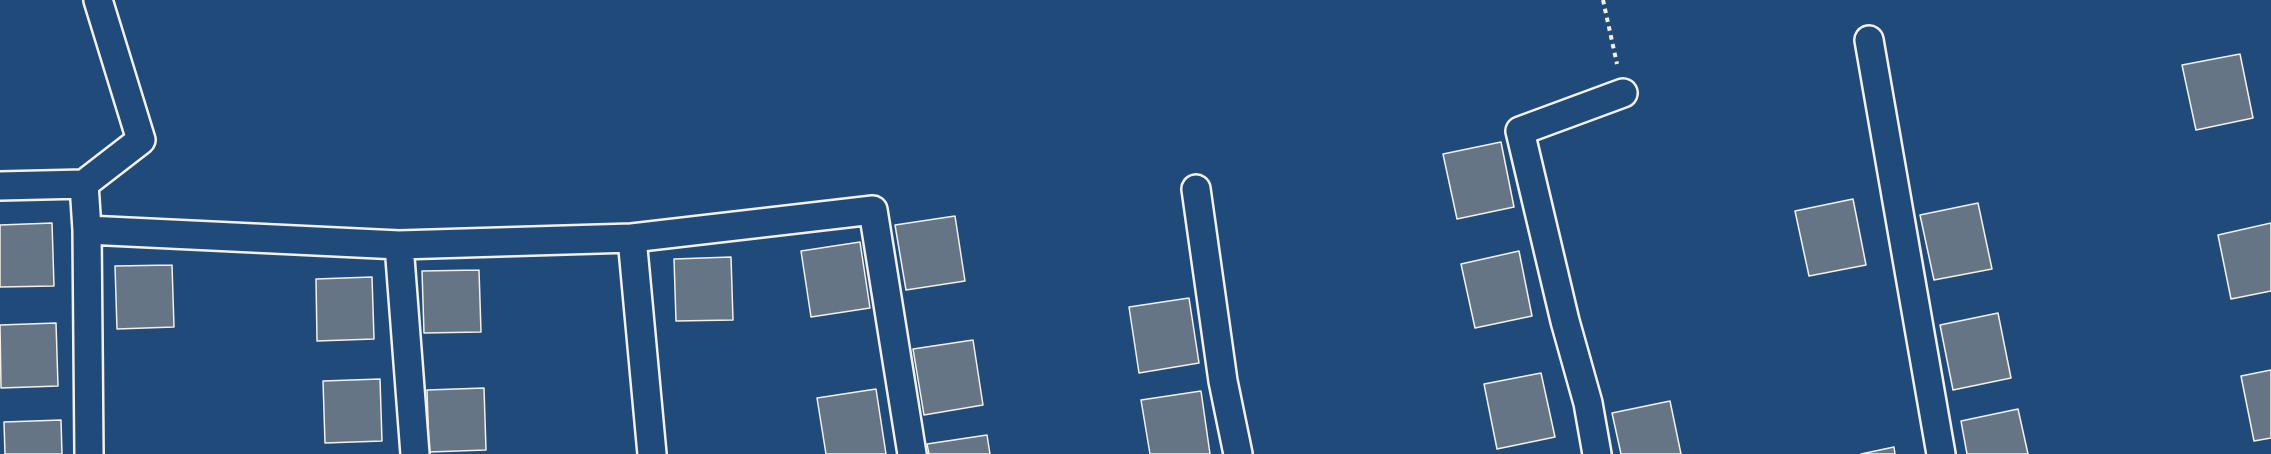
<!DOCTYPE html>
<style>
body{margin:0}
canvas{display:block;background:#1f4a7a}
</style>
<canvas width="2271" height="454"></canvas>
<script>
const ctx = document.querySelector('canvas').getContext('2d');
ctx.lineJoin = 'round';
function fillPath(path, color) { ctx.fillStyle = color; ctx.fill(path, 'evenodd'); }
const poly = rows => new Path2D(rows.map(r => 'M' + r).join(''));
function trace(path, color, width, dash) { ctx.strokeStyle = color; ctx.lineWidth = width; ctx.lineCap = dash ? 'butt' : 'round'; ctx.setLineDash(dash || []); ctx.stroke(path); }
const building = poly([
 [2240,54,2253,118,2196,130,2182,65,2240,54],
 [1501,142,1514,207,1457,219,1443,154,1501,142],
 [1853,199,1866,265,1809,276,1795,211,1853,199],
 [1978,203,1992,269,1934,280,1920,215,1978,203],
 [955,216,965,281,906,290,895,225,955,216],
 [52,223,54,286,0,287,0,225,52,223],
 [2271,223,2271,291,2231,299,2218,235,2271,223],
 [860,242,870,308,811,317,801,251,860,242],
 [1519,251,1532,316,1475,328,1461,264,1519,251],
 [731,257,733,320,676,321,674,259,731,257],
 [172,265,174,327,117,329,115,266,172,265],
 [479,270,481,332,424,333,422,271,479,270],
 [372,277,374,339,317,341,316,279,372,277],
 [1189,298,1199,363,1139,373,1129,307,1189,298],
 [1998,313,2011,378,1953,390,1940,325,1998,313],
 [56,323,58,386,1,388,0,325,56,323],
 [973,340,983,405,924,415,913,349,973,340],
 [2271,370,2271,438,2254,441,2241,376,2271,370],
 [1541,373,1555,437,1497,449,1484,384,1541,373],
 [380,379,382,441,325,443,323,381,380,379],
 [484,388,486,450,429,452,427,390,484,388],
 [876,389,886,454,826,454,817,398,876,389],
 [1201,391,1210,454,1150,454,1141,400,1201,391],
 [1670,401,1681,454,1621,454,1612,413,1670,401],
 [2018,409,2028,454,1967,454,1961,421,2018,409],
 [61,420,62,454,5,454,4,422,61,420],
 [987,435,990,454,929,454,927,444,987,435],
 [1894,447,1895,454,1861,454,1894,447]
]);
fillPath(building, '#667585');
trace(building, '#f4f1e8', 1.5);
const street = poly([
 [1869,40,1941,454],
 [84,184,141,140,98,0],
 [0,186,84,184,87,230],
 [1196,189,1223,381,1238,454],
 [89,454,87,230,399,245],
 [415,454,399,245,632,238],
 [652,454,632,238,873,210,912,454],
 [1597,454,1588,403,1565,321,1520,131,1623,93]
]);
trace(street, '#f4f1e8', 32);
trace(poly([
 [1603,0,1617,64]
]), '#f4f1e8', 4, [4.5, 4.5]);
trace(street, '#1f4a7a', 27);
</script>
